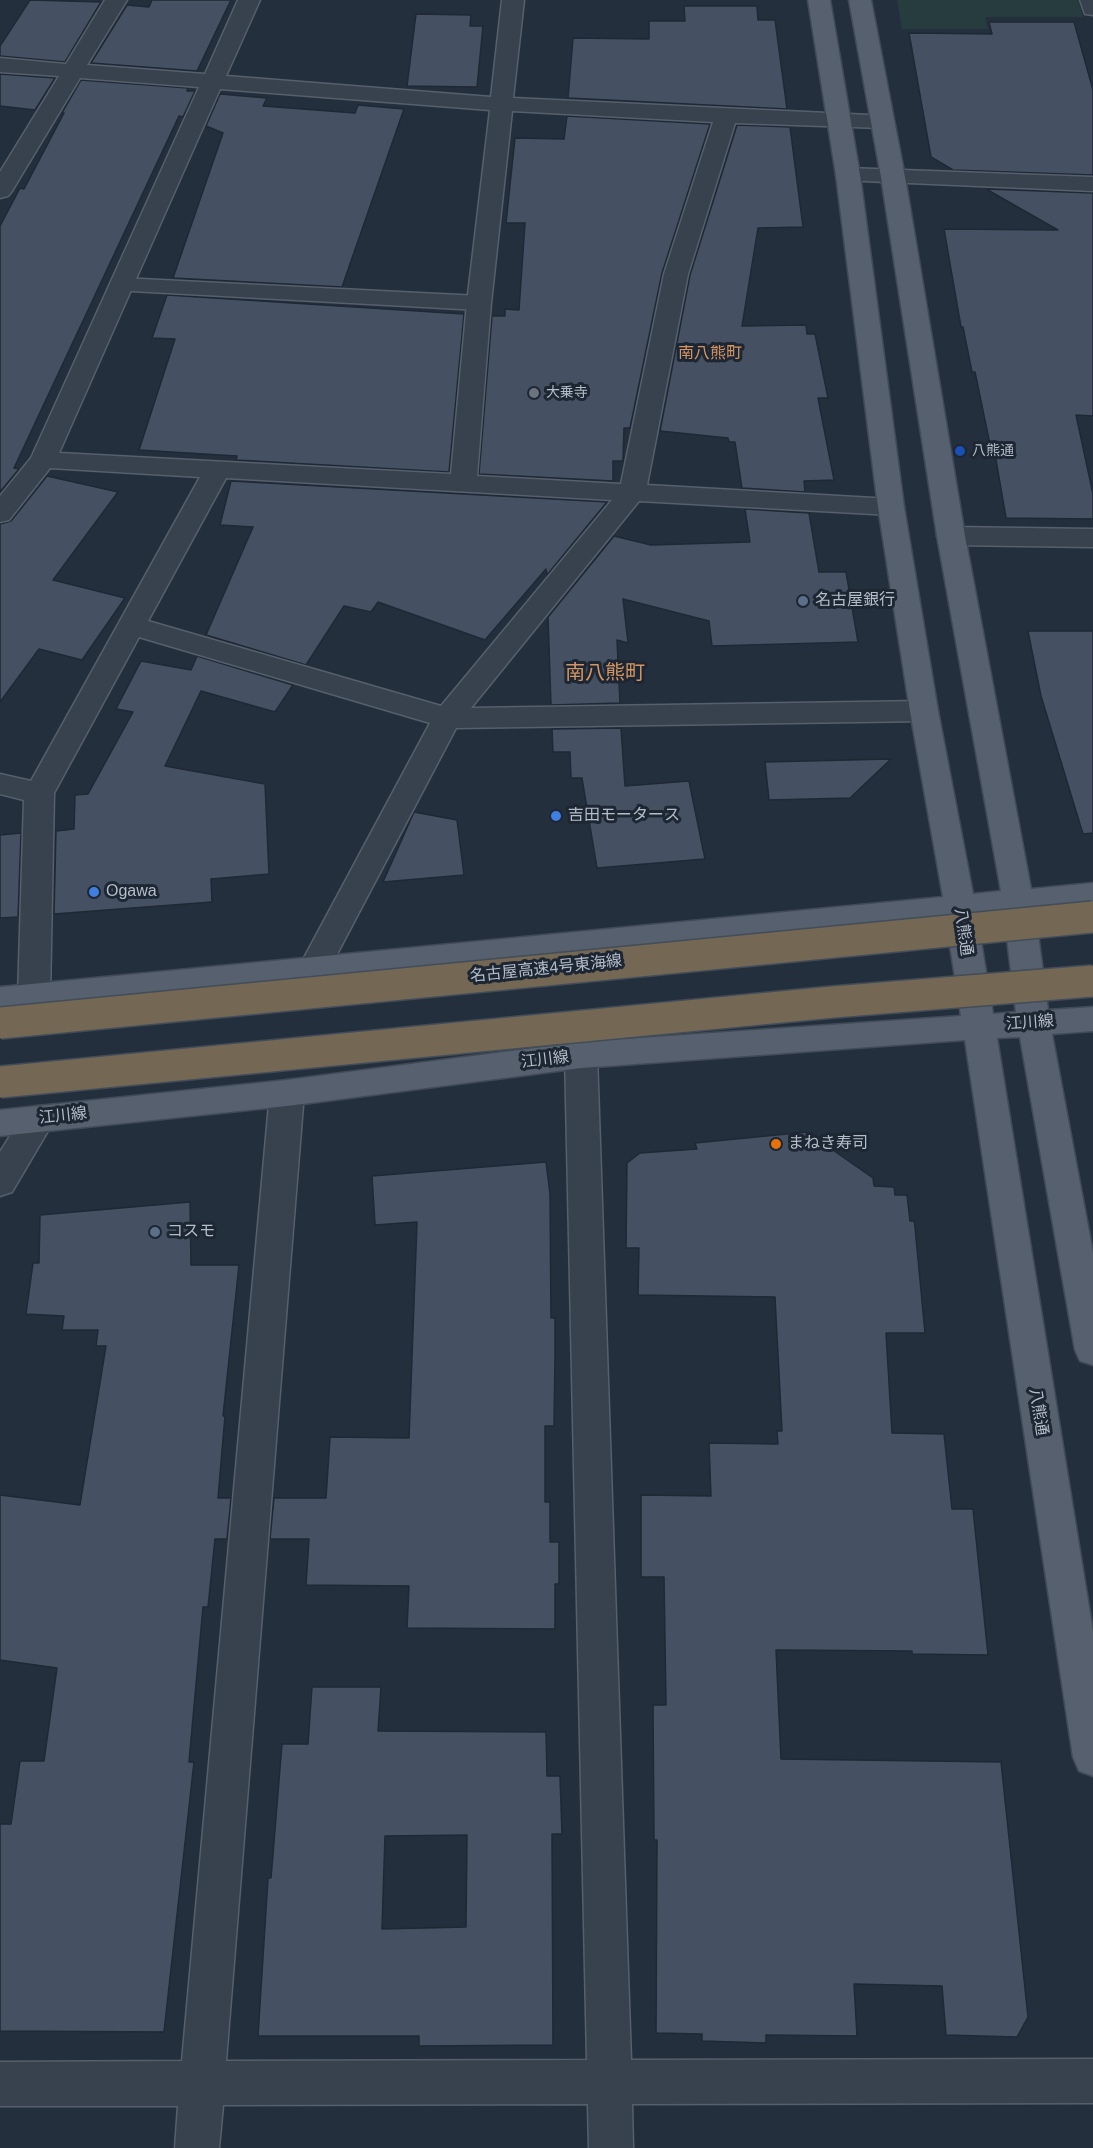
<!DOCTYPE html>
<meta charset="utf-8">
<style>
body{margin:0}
canvas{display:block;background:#242f3e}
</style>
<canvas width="1093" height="2148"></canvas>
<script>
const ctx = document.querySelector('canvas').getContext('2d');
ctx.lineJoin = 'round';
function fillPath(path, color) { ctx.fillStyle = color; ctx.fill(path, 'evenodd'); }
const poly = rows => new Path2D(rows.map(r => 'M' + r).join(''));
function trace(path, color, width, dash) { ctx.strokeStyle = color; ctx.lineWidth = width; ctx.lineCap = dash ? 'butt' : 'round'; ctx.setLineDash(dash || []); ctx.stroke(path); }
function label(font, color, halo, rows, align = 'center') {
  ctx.font = font + ' Arial,"Noto Sans JP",sans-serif'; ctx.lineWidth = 6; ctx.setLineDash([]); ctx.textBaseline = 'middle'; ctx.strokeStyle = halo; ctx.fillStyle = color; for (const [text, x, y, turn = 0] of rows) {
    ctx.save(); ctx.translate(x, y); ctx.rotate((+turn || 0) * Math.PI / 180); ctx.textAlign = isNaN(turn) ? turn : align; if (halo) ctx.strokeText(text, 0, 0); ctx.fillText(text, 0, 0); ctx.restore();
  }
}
fillPath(poly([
 [897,0,1078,0,1083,17,985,17,988,29,902,29]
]), '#263c3f');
const building = poly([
 [30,0,101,2,65,62,0,56,0,46,30,0],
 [152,0,231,0,197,71,91,63,127,5,149,7,152,0],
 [684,6,757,6,758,20,775,20,787,109,568,98,573,38,649,39,649,21,685,21,684,6],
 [416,14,471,15,470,26,483,26,477,87,407,86,416,14],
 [989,22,1074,22,1093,90,1093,175,953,170,931,157,909,33,992,34,989,22],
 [0,74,55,78,35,110,0,106,0,74],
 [81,80,188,88,187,91,195,91,183,117,179,116,14,468,19,469,0,492,0,226,20,188,24,189,64,113,62,113,81,80],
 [220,94,267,98,263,106,355,113,358,105,404,109,342,287,173,278,223,133,206,126,220,94],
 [567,116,710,124,662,273,630,428,624,428,623,461,613,461,613,481,479,474,492,316,505,316,505,309,519,310,525,223,506,223,515,138,564,139,567,116],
 [737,125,790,127,803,227,758,228,742,326,806,325,807,334,815,334,828,398,818,398,834,480,804,481,805,492,742,488,735,442,729,442,728,438,660,431,690,275,737,125],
 [986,189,1093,193,1093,416,1076,415,1093,494,1093,519,1006,518,995,454,992,454,975,372,972,372,963,327,961,327,944,229,1058,230,986,189],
 [167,295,464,314,449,472,236,460,237,456,139,450,175,339,152,338,167,295],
 [47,476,118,492,53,580,125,598,82,660,39,649,0,702,0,524,11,521,47,476],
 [231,481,607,502,547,575,546,569,485,640,378,602,371,612,344,606,306,665,206,635,253,527,220,525,231,481],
 [745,509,809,513,819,572,846,572,858,642,712,646,709,621,623,599,628,643,617,640,620,703,551,705,548,617,614,536,651,545,750,542,745,509],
 [1028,631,1093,631,1093,833,1083,834,1041,696,1028,631],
 [197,656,293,685,275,712,201,691,165,766,265,784,269,874,211,879,212,902,54,914,56,831,74,829,75,795,88,794,133,712,116,709,141,661,191,670,197,656],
 [621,728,625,786,689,781,705,859,597,868,582,778,571,778,570,752,553,752,552,729,621,728],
 [891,759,850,798,769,800,765,762,891,759],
 [414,812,457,820,464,875,383,882,414,812],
 [21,833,18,917,0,918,0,835,21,833],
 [807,1132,873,1178,874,1186,894,1187,895,1195,907,1195,910,1221,914,1221,915,1227,925,1333,886,1333,892,1433,944,1434,952,1509,973,1509,988,1655,912,1654,912,1651,776,1650,781,1759,1001,1762,1028,2017,1017,2037,946,2035,942,1986,854,1984,857,2036,766,2035,766,2043,702,2041,702,2034,656,2033,657,1840,654,1840,653,1705,666,1705,664,1577,641,1577,641,1495,711,1496,709,1443,778,1444,777,1431,782,1431,775,1297,638,1295,639,1248,626,1248,627,1163,640,1153,697,1149,695,1143,807,1132],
 [546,1162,550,1194,551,1318,555,1318,555,1356,554,1426,545,1426,545,1502,550,1502,550,1542,559,1542,559,1584,555,1584,555,1629,407,1628,409,1586,306,1585,309,1539,270,1539,274,1498,326,1498,330,1437,409,1438,417,1222,375,1225,372,1176,546,1162],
 [190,1202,191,1265,239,1265,223,1416,225,1416,218,1498,231,1498,227,1539,215,1539,208,1607,203,1607,189,1762,194,1762,164,2032,0,2031,0,1824,11,1824,20,1761,44,1761,57,1668,0,1660,0,1495,80,1505,106,1346,96,1346,98,1330,62,1330,64,1316,26,1314,33,1263,39,1263,40,1215,190,1202],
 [312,1687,381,1687,378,1731,546,1732,547,1776,560,1776,562,1834,552,1834,553,2045,419,2046,419,2036,258,2036,268,1878,271,1878,282,1744,308,1744,312,1687],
 [467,1835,466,1927,382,1929,385,1836,467,1835]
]);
fillPath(building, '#455162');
trace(building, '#1f2835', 1.5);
const lane = poly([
 [121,278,479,296,487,298,490,303,487,308,479,310,113,290,110,285,113,280,121,278]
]);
const street = poly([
 [105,0,127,0,87,65,205,74,238,0,260,0,226,76,491,97,502,0,524,0,513,98,890,116,893,121,890,126,882,128,735,123,688,274,647,485,891,499,900,501,904,507,900,513,891,515,639,501,471,708,924,701,934,704,938,711,934,718,924,721,456,728,325,977,314,981,303,977,298,969,430,723,139,637,54,793,50,996,45,1005,34,1008,23,1005,18,996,24,800,0,794,0,774,31,781,200,477,50,468,9,520,0,522,0,496,31,458,199,87,80,78,12,191,8,196,0,198,0,172,59,76,0,72,0,58,66,64,105,0],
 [220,89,490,110,467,303,451,474,59,453,220,89],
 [512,111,713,122,664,274,621,484,477,476,491,303,512,111],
 [226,478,612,500,441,706,148,621,226,478],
 [1080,0,1093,0,1093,15,1085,14,1080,0],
 [848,168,1093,177,1093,191,840,180,836,175,840,170,848,168],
 [951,527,1093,529,1093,547,951,545,941,542,937,536,941,530,951,527],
 [581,1042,593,1046,597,1055,631,2060,1093,2059,1093,2103,632,2104,633,2148,589,2148,588,2104,223,2105,219,2148,175,2148,178,2106,0,2106,0,2062,182,2061,270,1093,275,1084,287,1080,299,1084,304,1093,226,2061,587,2060,565,1055,569,1046,581,1042],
 [38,1106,50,1110,55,1119,12,1192,0,1196,0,1152,26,1110,38,1106]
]);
const primary = poly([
 [808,0,830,0,860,175,904,507,938,711,973,894,1001,891,937,536,881,177,849,0,871,0,905,177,965,536,1031,889,1093,883,1093,905,1035,911,1048,1010,1093,1007,1093,1031,1052,1034,1093,1253,1093,1365,1080,1361,1075,1350,1020,1037,997,1038,1093,1632,1093,1776,1079,1771,1073,1757,965,1040,581,1068,287,1106,0,1136,0,1110,287,1080,581,1042,961,1016,946,920,0,1011,0,987,943,897,910,711,878,507,836,175,808,0],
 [1004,914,1016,1012,993,1014,977,917,1004,914]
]);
trace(lane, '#565f6c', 3);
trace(street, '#565f6c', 3);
trace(primary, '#414a57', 3);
fillPath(lane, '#38414e');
fillPath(street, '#38414e');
fillPath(primary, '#56606e');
const highwayBridge = poly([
 [0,1023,1093,917],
 [0,1082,833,1002,1093,981]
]);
trace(highwayBridge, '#434c59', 34, []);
trace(highwayBridge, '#746855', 31);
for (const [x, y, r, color] of [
 [534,393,6,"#6b7280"],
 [960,451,6,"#1a4fb4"],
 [803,601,6,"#5c6f8a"],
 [556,816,6,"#3f7fe0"],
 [94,892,6,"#3f7fe0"],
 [776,1144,6,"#e8710a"],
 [155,1232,6,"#5c6f8a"]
]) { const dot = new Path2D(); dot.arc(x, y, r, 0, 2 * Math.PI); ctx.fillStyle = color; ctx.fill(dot); trace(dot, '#1d2633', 2); }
label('14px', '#b4bcc9', '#1d2633', [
 ["大乗寺",546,393],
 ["八熊通",972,451]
], 'left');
label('16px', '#d59563', '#1d2633', [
 ["南八熊町",710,354]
]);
label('16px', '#b4bcc9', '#1d2633', [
 ["名古屋銀行",815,601],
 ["吉田モータース",568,816],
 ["Ogawa",106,892],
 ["まねき寿司",788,1144],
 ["コスモ",167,1232]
], 'left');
label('16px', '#b4bcc9', '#1d2633', [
 ["八熊通",963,932,82],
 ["名古屋高速4号東海線",546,969,-6],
 ["江川線",1030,1023,-4],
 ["江川線",545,1060,-7],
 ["江川線",63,1116,-6],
 ["八熊通",1038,1412,81]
]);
label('20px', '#d59563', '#1d2633', [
 ["南八熊町",605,673]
]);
</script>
